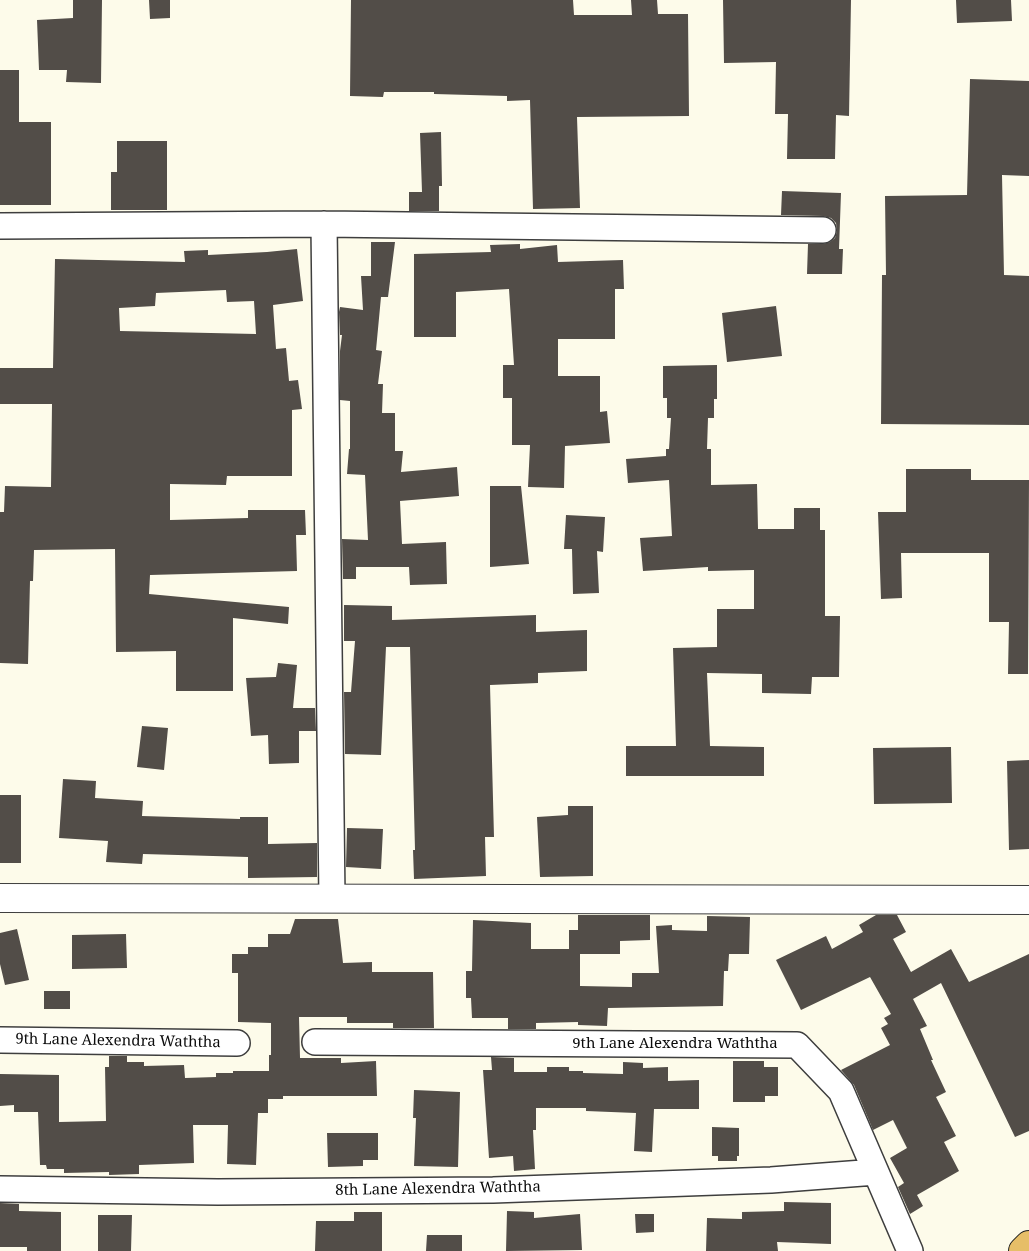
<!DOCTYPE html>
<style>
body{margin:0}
canvas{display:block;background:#fdfbea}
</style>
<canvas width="1029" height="1251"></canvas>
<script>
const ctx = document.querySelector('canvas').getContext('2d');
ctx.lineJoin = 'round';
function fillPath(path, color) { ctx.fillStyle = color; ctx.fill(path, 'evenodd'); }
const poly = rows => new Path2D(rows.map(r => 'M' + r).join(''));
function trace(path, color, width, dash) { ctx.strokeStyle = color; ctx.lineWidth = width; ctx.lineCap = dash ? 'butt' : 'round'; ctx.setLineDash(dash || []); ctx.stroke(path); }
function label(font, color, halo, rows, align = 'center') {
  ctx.font = font + ' "Noto Serif",serif'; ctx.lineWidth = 5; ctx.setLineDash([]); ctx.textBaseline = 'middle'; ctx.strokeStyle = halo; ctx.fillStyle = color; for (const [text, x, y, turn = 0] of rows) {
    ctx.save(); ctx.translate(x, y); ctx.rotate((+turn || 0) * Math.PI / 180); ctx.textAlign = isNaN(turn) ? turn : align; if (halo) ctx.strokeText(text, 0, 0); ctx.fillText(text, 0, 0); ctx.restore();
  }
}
fillPath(poly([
 [73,0,102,0,101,83,66,82,67,70,39,70,37,20,73,18],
 [149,0,170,0,170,18,150,19],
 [351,0,573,0,574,15,632,15,631,0,657,0,658,14,688,14,689,116,577,117,580,208,533,209,530,100,507,101,507,96,434,94,434,92,384,92,383,97,350,96],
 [723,0,851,0,849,116,836,115,835,159,787,159,788,114,775,114,776,62,724,63],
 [956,0,1011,0,1012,21,957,23],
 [0,70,19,70,19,122,51,122,51,205,0,205],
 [970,79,1029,81,1029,176,1002,175,1004,275,1029,276,1029,425,881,424,882,275,886,275,885,196,967,195],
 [441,132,442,186,439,186,439,211,409,211,409,192,422,192,420,133],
 [117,141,167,141,167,210,111,210,111,172,117,172],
 [782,191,841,193,839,249,843,249,842,274,807,274,808,244,823,244,830,242,835,238,837,231,836,223,831,218,823,216,781,215],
 [371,242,395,242,388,297,381,297,376,350,382,351,378,384,383,384,382,413,395,413,395,451,403,451,401,472,457,467,459,496,400,501,402,544,446,542,447,584,410,585,409,567,356,567,356,579,343,579,342,539,368,540,365,475,347,474,349,449,350,449,350,401,340,400,340,351,342,335,340,335,339,312,340,307,363,310,361,276,371,276],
 [520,244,520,249,557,245,558,262,623,260,624,289,615,289,615,339,558,339,558,376,600,376,600,412,607,411,610,443,565,446,564,488,528,487,530,445,512,445,512,398,503,398,503,365,514,365,509,289,456,292,456,337,414,337,414,254,491,252,490,245],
 [297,249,303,301,273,305,276,349,286,348,289,381,298,380,302,409,292,410,292,476,227,476,226,485,170,484,170,520,248,518,248,510,305,510,306,535,296,535,297,571,150,575,149,594,289,607,288,624,233,618,233,691,176,691,176,651,116,652,115,549,34,550,33,581,30,581,28,664,0,663,0,512,4,512,5,486,51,487,52,404,0,404,0,368,53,368,55,259,185,262,184,251,208,250,208,255,267,252],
 [226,290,227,302,254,301,256,334,120,331,119,308,155,306,156,293],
 [776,306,782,356,727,362,722,313],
 [717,365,717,399,714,399,714,418,708,418,707,449,711,449,711,485,757,484,758,529,794,529,794,508,820,508,820,530,825,530,825,616,840,616,839,677,812,677,811,694,762,693,762,674,707,673,710,746,764,747,764,776,626,776,626,746,676,746,673,648,717,647,717,609,754,609,754,570,708,571,708,567,643,571,640,538,672,536,669,480,628,483,626,459,666,456,666,449,669,449,671,418,667,418,667,398,663,398,663,366],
 [906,469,971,469,971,480,1029,480,1028,674,1008,674,1009,622,989,622,989,553,901,553,902,598,881,599,878,512,906,512],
 [490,486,521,486,529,564,490,567],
 [566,515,605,517,603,552,597,551,599,593,573,594,572,549,564,549],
 [344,605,392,606,392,620,536,615,536,632,587,630,587,671,538,673,538,683,490,685,494,837,485,837,486,876,414,879,413,850,415,850,410,647,386,647,381,755,345,754,344,692,351,692,355,641,344,641],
 [278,663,297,665,293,708,315,708,316,731,299,731,299,763,269,764,268,735,251,736,246,678,276,677],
 [142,726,168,728,164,770,137,767],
 [951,747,952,803,874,804,873,748],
 [1029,760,1029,849,1009,850,1007,761],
 [63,779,96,781,95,798,143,801,142,816,240,819,240,817,268,817,268,844,317,843,317,877,248,878,248,857,143,854,142,864,106,862,108,841,59,838],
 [0,795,21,795,21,863,0,863],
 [568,806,593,806,593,876,540,877,537,817,568,815],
 [347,828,383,829,381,869,346,867],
 [578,915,650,915,650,940,620,941,620,954,580,954,580,986,632,987,632,973,659,973,656,926,672,925,672,930,707,931,707,916,750,917,749,954,729,954,728,971,724,971,723,1006,608,1008,607,1026,578,1025,578,1022,536,1023,536,1029,508,1029,508,1018,472,1018,471,998,466,998,466,971,472,971,473,920,531,923,531,949,569,949,569,930,578,930],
 [876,915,897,915,906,932,893,939,911,972,951,949,969,982,1029,954,1029,1131,1015,1137,941,983,913,999,927,1026,920,1029,933,1060,931,1060,946,1092,936,1097,956,1136,944,1142,959,1171,917,1195,923,1206,910,1214,898,1187,904,1183,890,1158,907,1148,893,1120,873,1130,854,1085,841,1070,890,1045,881,1028,888,1024,884,1018,891,1014,870,977,801,1010,776,960,826,936,832,949,863,932,859,925],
 [295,919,338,919,343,963,372,962,372,972,433,972,434,1028,393,1028,393,1023,347,1023,347,1017,299,1017,300,1058,341,1058,341,1063,376,1061,377,1096,283,1096,283,1099,268,1099,268,1113,258,1113,256,1165,227,1164,228,1125,193,1125,194,1163,139,1165,139,1174,109,1175,109,1172,64,1173,64,1169,47,1169,46,1165,40,1165,38,1112,14,1112,14,1105,0,1106,0,1074,59,1075,59,1122,106,1121,105,1067,109,1067,109,1056,127,1056,127,1062,144,1062,144,1066,184,1065,185,1078,216,1077,216,1073,233,1073,233,1071,269,1071,269,1055,271,1055,271,1023,238,1022,238,973,232,973,232,954,248,954,248,947,268,947,268,934,290,934],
 [17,929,29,980,5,985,0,964,0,933],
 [126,934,127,968,72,969,72,935],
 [44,991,70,991,70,1009,44,1009],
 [491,1057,514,1058,514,1072,547,1072,547,1067,569,1067,569,1071,583,1071,583,1073,623,1074,623,1062,643,1063,643,1068,668,1067,668,1081,699,1080,699,1109,654,1109,652,1152,634,1151,636,1113,586,1111,586,1108,536,1108,536,1130,533,1130,535,1169,514,1171,513,1156,489,1158,483,1070,492,1070],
 [733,1061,764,1061,764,1067,778,1067,778,1096,765,1096,765,1102,733,1102],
 [414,1090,460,1092,458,1167,414,1166,416,1118,413,1118],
 [712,1127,739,1128,739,1156,737,1156,737,1161,718,1161,718,1156,712,1156],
 [327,1133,378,1133,378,1160,363,1160,363,1166,328,1167],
 [784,1202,831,1203,831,1244,777,1242,778,1251,706,1251,707,1218,742,1219,742,1212,784,1211],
 [0,1203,19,1204,19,1211,61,1212,61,1251,27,1251,27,1247,0,1247],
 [507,1211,534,1212,534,1218,580,1214,582,1250,506,1251],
 [354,1212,382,1212,382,1251,315,1251,316,1221,354,1221],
 [635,1214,654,1214,654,1232,636,1233],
 [98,1215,132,1215,131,1251,98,1251],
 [427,1235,462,1235,462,1251,426,1251]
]), '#524d48');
const minor = poly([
 [324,224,332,899],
 [0,226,324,224,823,230],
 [0,1040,237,1043],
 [315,1042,797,1045,841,1091,910,1251],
 [0,1189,218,1192,493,1190,771,1180,876,1172]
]);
const tertiary = poly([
 [0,898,1029,900]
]);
const trunk = poly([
 [1023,1251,1029,1245]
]);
trace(minor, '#3e3e3e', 28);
trace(tertiary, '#3e3e3e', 30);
trace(trunk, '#1c1c1c', 30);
trace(minor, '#fff', 25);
trace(tertiary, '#fff', 28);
trace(trunk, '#e6be68', 28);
label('15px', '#0b0b0b', '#fff', [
 ["9th Lane Alexendra Waththa",118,1041,1],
 ["9th Lane Alexendra Waththa",675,1044],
 ["8th Lane Alexendra Waththa",438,1189,-1]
]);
</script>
